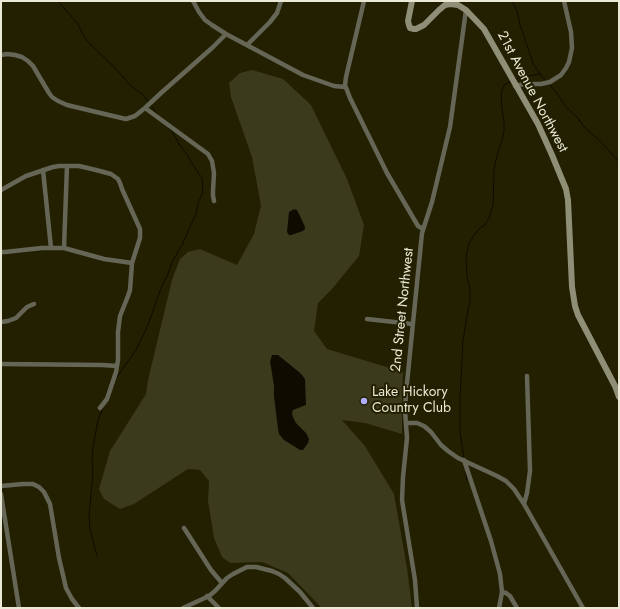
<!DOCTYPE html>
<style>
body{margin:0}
#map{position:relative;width:620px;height:609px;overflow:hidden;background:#222001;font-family:Jost,sans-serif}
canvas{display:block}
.frame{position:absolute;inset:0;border:2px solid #e9e9d6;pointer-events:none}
</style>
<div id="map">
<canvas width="620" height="609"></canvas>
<div class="frame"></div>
</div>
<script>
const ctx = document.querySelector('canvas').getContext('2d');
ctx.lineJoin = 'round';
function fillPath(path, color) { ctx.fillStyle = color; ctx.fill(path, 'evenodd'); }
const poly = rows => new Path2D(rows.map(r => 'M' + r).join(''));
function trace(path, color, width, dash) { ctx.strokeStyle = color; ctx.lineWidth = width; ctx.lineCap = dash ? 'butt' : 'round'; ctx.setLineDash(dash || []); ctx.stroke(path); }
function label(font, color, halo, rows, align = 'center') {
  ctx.font = font + ' Jost,sans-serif'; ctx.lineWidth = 4; ctx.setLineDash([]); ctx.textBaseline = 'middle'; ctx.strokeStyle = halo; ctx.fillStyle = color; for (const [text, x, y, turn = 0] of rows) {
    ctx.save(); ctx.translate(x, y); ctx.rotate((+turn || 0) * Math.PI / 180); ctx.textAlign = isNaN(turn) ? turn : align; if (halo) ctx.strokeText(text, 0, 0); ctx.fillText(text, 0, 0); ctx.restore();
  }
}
fillPath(poly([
 [252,70,283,79,311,105,347,179,364,225,359,256,332,289,318,303,314,331,327,349,403,372,402,411,402,434,365,423,342,420,365,446,394,494,407,568,412,608,321,608,319,605,288,573,262,562,230,563,222,557,214,538,208,501,209,481,200,470,188,469,134,504,120,509,104,499,99,489,110,451,146,394,148,380,172,280,180,259,188,252,200,249,237,265,254,234,261,206,252,157,231,97,229,83,240,73]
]), '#3c3a1c');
fillPath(poly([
 [294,209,297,210,301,218,305,227,305,229,303,231,291,235,289,235,287,232,289,212],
 [272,355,278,355,299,372,302,375,305,379,306,405,293,410,292,413,293,417,296,423,306,433,309,439,308,443,303,450,300,450,284,440,279,434,278,429,274,396,274,386,271,367,270,362]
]), '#0e0c00');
trace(poly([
 [58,1,78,24,83,35,88,42,114,67,130,85,142,94,149,102],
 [512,1,517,11,520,25,533,63,537,70,545,80],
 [516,79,520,77,540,74],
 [549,84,559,96,565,106,577,117,585,128,601,142,619,162],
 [151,105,157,114],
 [116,378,136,350,148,325,161,288,168,274,172,262,182,245,190,227,196,214,198,205,198,203,203,192,202,178,193,165,186,153,179,144,173,133,168,127],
 [464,458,460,432,460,397,463,341,467,315,470,302,470,290,467,276,466,260,467,252,469,243,473,237,479,229,485,225,489,218,493,205,494,169,498,152,501,144,504,132,504,122,502,108,501,94,504,85,511,81],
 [466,473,467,480],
 [97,556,90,529,89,516,93,472,92,459,93,447,98,420,103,408]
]), '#0e0c00', 1);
trace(poly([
 [193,1,199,12,205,20,212,25,226,34,303,75,334,86,345,87],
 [364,1,346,77,345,85,350,98,387,173,418,226,423,229],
 [247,45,270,22,277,13,281,1],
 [1,55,7,54,15,55,22,57,28,61,33,66,49,93,52,97,58,101,67,105,113,116,126,119,135,116,145,108,161,93,212,48,226,34],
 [515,86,524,84,541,84,550,82,561,75,566,68,569,62,572,48,571,32,564,1],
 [145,108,208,154,212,161,214,173,213,191,213,196,214,201],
 [43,170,51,248],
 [1,190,26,176,53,167,59,166,79,166,96,170,111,174,118,179,120,183,122,189,140,229,140,238,132,263,130,290,128,296,120,316,118,332,118,360,116,372,107,399,100,408],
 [64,248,67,166],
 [1,252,5,252,42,248,64,248,104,259,132,263],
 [367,319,412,324],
 [1,322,8,321,16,318,27,307,34,304],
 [1,364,102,365,117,366],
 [406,423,417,423,424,426,431,432,441,445,448,451,458,458,497,476,506,481,514,489,524,504,583,608],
 [464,460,491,541,500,574,502,592,499,608],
 [1,486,23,484,33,484,39,487,44,492,50,504,59,558,66,588,72,599,79,608],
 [1,494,19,608],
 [524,504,527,493,530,471,527,376],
 [184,528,211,570,222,583],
 [502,592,506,593,510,596,517,608],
 [207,596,219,608],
 [183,608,209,596,215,591,227,578,233,574,247,567,256,567,272,571,279,574,285,578,300,592,313,608],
 [417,608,415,580,402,500,403,477,407,438,405,411,406,393,422,233,432,202,450,127,466,10]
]), '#666657', 4.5);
trace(poly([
 [412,1,408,21,409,25,410,28,414,29,416,29,424,25,439,10,445,5,450,4,458,5,466,10,484,29,538,124,552,155,566,189,568,200,572,287,575,306,578,315,615,386,619,397]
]), '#8f8e77', 6);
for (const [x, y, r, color] of [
 [364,401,4,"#b1adfa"]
]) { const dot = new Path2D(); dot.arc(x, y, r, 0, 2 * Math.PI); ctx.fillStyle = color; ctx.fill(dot); trace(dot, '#222001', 1.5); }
label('14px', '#e9e9d6', '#222001', [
 ["21st Avenue Northwest",532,92,62],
 ["2nd Street Northwest",403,310,-84]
]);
label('14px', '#e9e9d6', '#222001', [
 ["Lake Hickory",372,393],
 ["Country Club",372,409]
], 'left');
</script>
